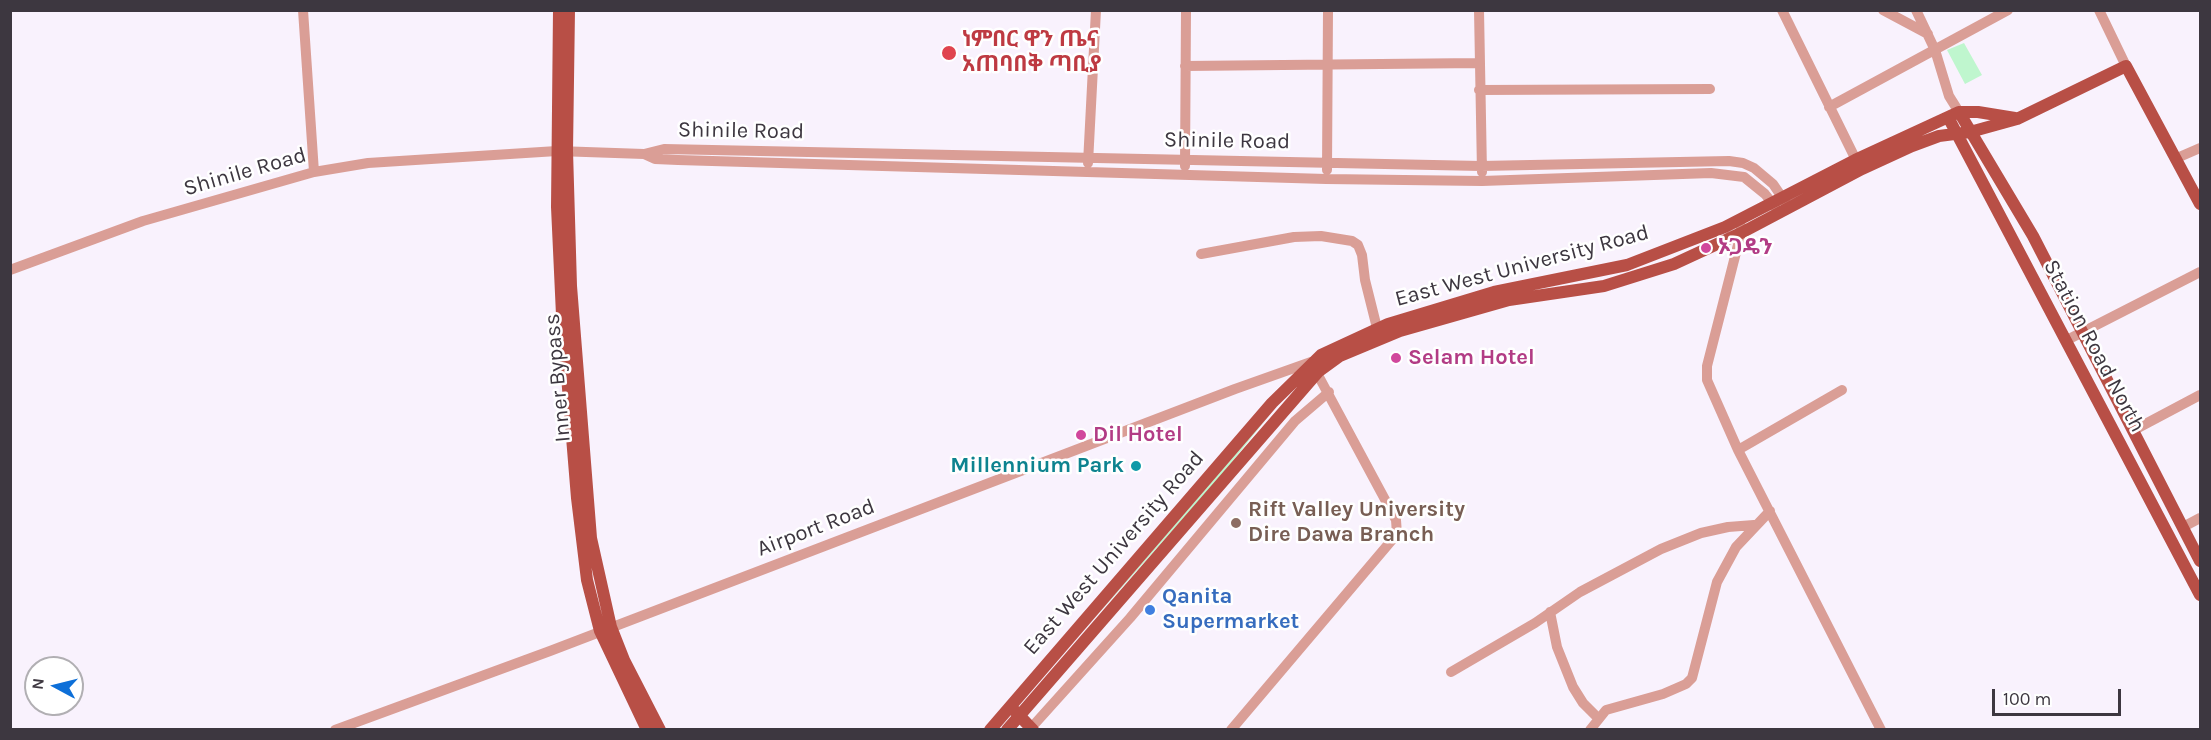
<!DOCTYPE html>
<meta charset="utf-8">
<style>
body{margin:0}
#map{position:relative;width:2211px;height:740px;overflow:hidden;background:#f9f2fd;font-family:Karla,sans-serif}
canvas{display:block}
.frame{position:absolute;inset:0;border:12px solid #3d3740;pointer-events:none}
.north{position:absolute;left:24px;top:656px;width:60px;height:60px;box-sizing:border-box;background:#fff;border:2px solid #b1afb3;border-radius:50%;rotate:277deg;font-size:16px;font-weight:700;line-height:24px;text-align:center;color:#3d3740}
.north::after{content:'';display:block;margin:auto;width:21px;height:27px;background:#0d6fd8;clip-path:polygon(50% 0,100% 100%,50% 72%,0 100%)}
.scale{position:absolute;left:1992px;top:689px;width:129px;height:27px;box-sizing:border-box;border:3px solid #3d3740;border-top:0;padding-left:8px;font-size:18px;line-height:21px;white-space:nowrap;color:#3d3740;-webkit-text-stroke:4px #fff;paint-order:stroke}
</style>
<div id="map">
<canvas width="2211" height="740"></canvas>
<div class="frame"></div>
<div class="north">N</div>
<div class="scale">100 m</div>
</div>
<script>
const ctx = document.querySelector('canvas').getContext('2d');
ctx.lineJoin = 'round';
function fillPath(path, color) { ctx.fillStyle = color; ctx.fill(path, 'evenodd'); }
const poly = rows => new Path2D(rows.map(r => 'M' + r).join(''));
function trace(path, color, width, dash) { ctx.strokeStyle = color; ctx.lineWidth = width; ctx.lineCap = dash ? 'butt' : 'round'; ctx.setLineDash(dash || []); ctx.stroke(path); }
function label(font, color, halo, rows, align = 'center') {
  ctx.font = font + ' Karla,"Noto Sans Ethiopic",sans-serif'; ctx.lineWidth = 5; ctx.setLineDash([]); ctx.textBaseline = 'middle'; ctx.strokeStyle = halo; ctx.fillStyle = color; for (const [text, x, y, turn = 0] of rows) {
    ctx.save(); ctx.translate(x, y); ctx.rotate((+turn || 0) * Math.PI / 180); ctx.textAlign = isNaN(turn) ? turn : align; if (halo) ctx.strokeText(text, 0, 0); ctx.fillText(text, 0, 0); ctx.restore();
  }
}
fillPath(poly([
 [1964,43,1982,75,1965,84,1947,50],
 [1271,413,1219,478,1092,621]
]), '#bff6ce');
trace(poly([
 [303,10,314,172],
 [1479,10,1482,172],
 [1782,10,1859,166],
 [1883,10,1928,34],
 [1916,10,1935,50,1949,96,1959,112],
 [2099,10,2126,66],
 [1185,66,1479,63],
 [1479,90,1710,89],
 [1829,107,2008,10],
 [644,154,655,159,678,160,1326,179,1482,181,1711,173,1744,177,1765,194,1776,208],
 [2177,158,2200,148],
 [1088,163,1096,10],
 [1185,166,1186,10],
 [1327,170,1328,10],
 [1740,219,1741,233,1707,366,1707,380,1738,450,1881,730],
 [1201,254,1294,237,1321,236,1352,241,1358,245,1362,255,1365,280,1379,336],
 [10,270,143,221,314,172,368,163,557,151,644,154,664,149,1481,166,1729,161,1743,163,1754,168,1773,184,1786,203],
 [2067,340,2200,272],
 [2134,430,2200,395],
 [1738,450,1842,390],
 [2183,527,2200,518],
 [1550,612,1557,647,1573,687,1583,703,1598,718],
 [1451,672,1535,623,1580,592,1661,549,1701,533,1728,527,1754,525],
 [1031,728,1130,618,1295,421,1329,392],
 [335,730,550,651,1235,389,1311,362,1396,520,1397,534,1231,730],
 [1590,730,1606,710,1663,694,1686,684,1692,678,1717,582,1736,547,1770,511]
]), '#da9e96', 10);
trace(poly([
 [559,10,557,207,562,315,577,498,587,580,600,631,647,730],
 [569,10,567,151,571,286,591,538,611,627,624,660,660,730],
 [1959,112,2033,236,2200,561],
 [1948,117,2200,595],
 [1015,711,1033,730],
 [990,730,1272,403,1321,355,1388,324,1494,292,1627,265,1725,227,1855,160,1959,112,1978,112,2015,118],
 [1007,730,1318,372,1340,356,1400,331,1509,300,1604,286,1674,264,1741,233,1862,169,1912,146,1939,136,1970,132,2017,119,2126,66,2200,204]
]), '#b84f46', 12);
for (const [x, y, r, color] of [
 [949,53,8,"#e0444e"],
 [1706,248,6,"#d1479c"],
 [1396,358,6,"#d1479c"],
 [1081,435,6,"#d1479c"],
 [1136,466,6,"#0f9aa8"],
 [1236,523,6,"#8d6e63"],
 [1150,610,6,"#3f7fe0"]
]) { const dot = new Path2D(); dot.arc(x, y, r, 0, 2 * Math.PI); ctx.fillStyle = color; ctx.fill(dot); trace(dot, '#fff', 2); }
label('bold 22px', '#be3a42', '#fff', [
 ["ነምበር ዋን ጤና",962,40],
 ["አጠባበቅ ጣቢያ",962,65]
], 'left');
label('22px', '#3d3740', '#fff', [
 ["Shinile Road",741,131,1],
 ["Shinile Road",1227,141,1],
 ["Shinile Road",245,172,-16],
 ["East West University Road",1522,266,-15],
 ["Station Road North",2094,346,62],
 ["Inner Bypass",558,378,-95],
 ["Airport Road",816,528,-21],
 ["East West University Road",1114,553,-49]
]);
label('bold 22px', '#b23c85', '#fff', [
 ["ኦጋዴን",1718,248],
 ["Selam Hotel",1408,358],
 ["Dil Hotel",1093,435]
], 'left');
label('bold 22px', '#0d838f', '#fff', [
 ["Millennium Park",1124,466]
], 'right');
label('bold 22px', '#785e54', '#fff', [
 ["Rift Valley University",1248,510],
 ["Dire Dawa Branch",1248,535]
], 'left');
label('bold 22px', '#366cbe', '#fff', [
 ["Qanita",1162,597],
 ["Supermarket",1162,622]
], 'left');
</script>
